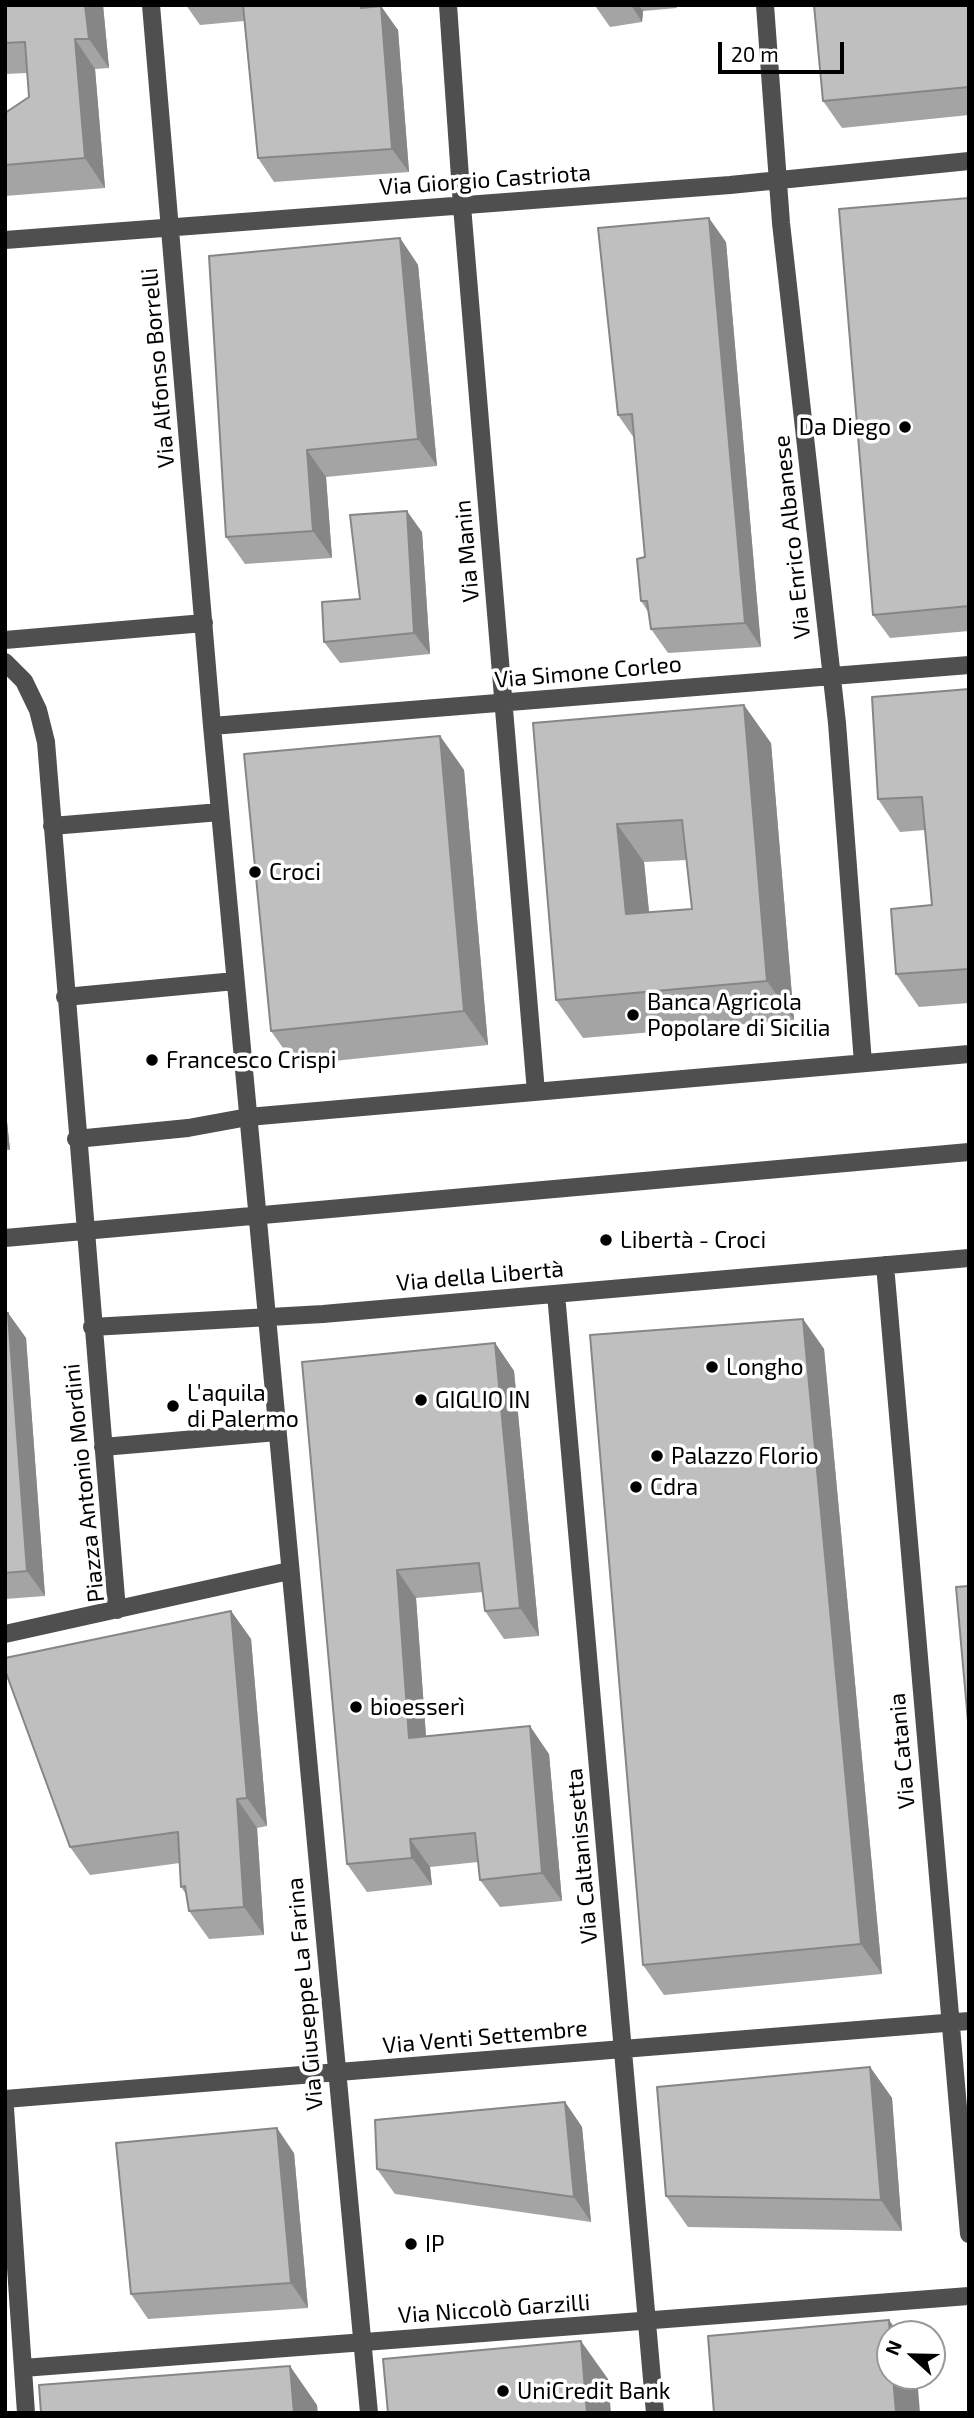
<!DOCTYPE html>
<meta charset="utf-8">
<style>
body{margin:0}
#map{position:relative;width:974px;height:2418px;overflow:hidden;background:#fff;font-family:"Exo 2",sans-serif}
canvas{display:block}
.frame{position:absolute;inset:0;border:7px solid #000;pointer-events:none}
.north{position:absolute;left:876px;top:2320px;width:70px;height:70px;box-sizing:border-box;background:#fff;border:2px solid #999;border-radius:50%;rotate:292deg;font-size:19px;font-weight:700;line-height:28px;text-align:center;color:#000}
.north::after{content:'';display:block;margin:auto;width:24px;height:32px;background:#000;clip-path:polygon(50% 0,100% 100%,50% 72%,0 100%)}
.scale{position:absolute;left:718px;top:42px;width:126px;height:32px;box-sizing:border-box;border:4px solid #000;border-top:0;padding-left:9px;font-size:21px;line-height:24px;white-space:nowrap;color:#000;-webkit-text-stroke:5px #fff;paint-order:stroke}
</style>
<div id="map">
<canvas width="974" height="2418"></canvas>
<div class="frame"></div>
<div class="north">N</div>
<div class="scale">20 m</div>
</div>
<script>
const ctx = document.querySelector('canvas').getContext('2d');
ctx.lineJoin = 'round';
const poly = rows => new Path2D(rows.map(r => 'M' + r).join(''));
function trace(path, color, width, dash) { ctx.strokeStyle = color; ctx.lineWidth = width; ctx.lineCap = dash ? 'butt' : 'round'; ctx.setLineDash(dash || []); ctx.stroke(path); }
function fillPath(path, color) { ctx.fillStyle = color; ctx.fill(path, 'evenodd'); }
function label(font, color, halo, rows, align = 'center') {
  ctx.font = font + ' "Exo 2",sans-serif'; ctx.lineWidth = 7; ctx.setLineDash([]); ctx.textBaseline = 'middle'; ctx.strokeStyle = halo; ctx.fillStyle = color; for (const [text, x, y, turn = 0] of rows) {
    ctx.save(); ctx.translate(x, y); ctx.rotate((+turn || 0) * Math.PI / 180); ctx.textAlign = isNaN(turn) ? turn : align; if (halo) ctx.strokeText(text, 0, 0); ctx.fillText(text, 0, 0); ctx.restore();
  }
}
trace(poly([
 [151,5,212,726,369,2413],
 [448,5,462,206,536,1092],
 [765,5,781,223,837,723,863,1063],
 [5,240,730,185,969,161],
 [5,640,204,623],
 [5,662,24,681,38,710,46,742,117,1610],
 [212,726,969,665],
 [52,826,220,812],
 [65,997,235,981],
 [76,1139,188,1128,248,1117,969,1054],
 [5,1238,969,1152],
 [885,1265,969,2234],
 [556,1294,655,2413],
 [92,1327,323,1314,969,1258],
 [103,1447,277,1432],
 [5,1634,289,1571],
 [5,2099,969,2021],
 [5,2108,26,2413],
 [23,2368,969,2296]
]), '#4f4f4f', 18);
fillPath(poly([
 [5,5,103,5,109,68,95,69,105,188,5,196,5,113,29,97,27,73,5,74],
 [186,5,376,5,398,30,409,172,274,182,258,158,244,21,200,25],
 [596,5,676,5,677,8,643,11,642,22,610,27,596,7],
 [969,5,969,115,842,128,823,101],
 [969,198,969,631,890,638,873,615],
 [400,238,418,265,437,466,326,477,332,558,245,564,226,537],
 [726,242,761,647,668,653,651,629,649,613,641,601,645,557,634,438,618,415],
 [422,532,430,654,340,663,324,642,360,599],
 [969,689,969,1003,919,1007,896,974,932,905,925,830,900,832,878,799],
 [533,723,771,743,794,1020,583,1038,556,1000],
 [687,860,692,909,649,912,644,862],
 [440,736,464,770,488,1045,295,1065,271,1031],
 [5,1103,10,1150,5,1150],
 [5,1313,8,1313,26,1338,45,1596,5,1599],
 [803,1319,824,1349,882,1974,664,1995,643,1965],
 [495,1343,514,1371,539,1636,504,1639,485,1611,483,1592,416,1598,426,1736,549,1754,562,1901,500,1907,480,1880,478,1862,430,1867,432,1885,367,1892,347,1864,302,1362],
 [231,1611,251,1639,267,1826,257,1828,264,1935,209,1939,189,1911,186,1894,181,1887,180,1863,90,1875,70,1847],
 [870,2067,892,2098,902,2231,688,2227,666,2196],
 [565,2102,582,2127,591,2222,395,2194,377,2169],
 [294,2153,308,2308,148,2319,131,2294]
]), '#a4a4a4');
fillPath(poly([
 [85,5,103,5,109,68,89,39],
 [361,5,376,5,378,32,361,8],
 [631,5,638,5,643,11,642,22],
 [381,6,398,30,409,172,392,149],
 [75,39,95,69,105,188,85,158],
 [709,218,726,242,761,647,745,623],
 [400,238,418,265,437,466,418,439],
 [307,450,326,477,332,558,313,531],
 [407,511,422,532,430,654,414,633],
 [744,705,771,743,794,1020,767,981],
 [440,736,464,770,488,1045,464,1011],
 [617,824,644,862,653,952,626,914],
 [5,1103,10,1150,5,1143],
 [8,1313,26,1338,45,1596,27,1571],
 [803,1319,824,1349,882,1974,861,1944],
 [495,1343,514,1371,539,1636,520,1608],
 [397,1570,416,1598,428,1765,409,1738],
 [231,1611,251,1639,267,1826,247,1798],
 [530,1726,549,1754,562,1901,542,1873],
 [237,1799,257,1828,264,1935,244,1907],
 [410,1839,430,1867,432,1885,412,1858],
 [870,2067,892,2098,902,2231,881,2200],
 [565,2102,582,2127,591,2222,574,2197],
 [277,2128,294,2153,308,2308,291,2283],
 [889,2320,899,2334,890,2334],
 [581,2341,608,2379,611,2413,587,2413],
 [290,2366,317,2405,318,2413,294,2413],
 [893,2376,917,2376,920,2413,896,2413]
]), '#868686');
const building = poly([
 [5,5,85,5,89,39,75,39,85,158,5,165,5,113,29,97,25,42,5,43,5,5],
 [243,5,361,5,361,8,381,6,392,149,258,158,243,5],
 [814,5,969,5,969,87,823,101,814,5],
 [969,198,969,606,873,615,839,209,969,198],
 [709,218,745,623,651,629,647,601,641,601,637,559,645,557,632,414,618,415,598,228,709,218],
 [400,238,418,439,307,450,313,531,226,537,209,256,400,238],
 [407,511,414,633,324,642,322,602,360,599,350,515,407,511],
 [969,689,969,969,896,974,891,909,932,905,922,797,878,799,872,697,969,689],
 [744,705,767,981,556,1000,533,723,744,705],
 [682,820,692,909,626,914,617,824,682,820],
 [440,736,464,1011,271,1031,244,754,440,736],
 [5,1313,8,1313,27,1571,5,1573,5,1313],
 [803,1319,861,1944,643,1965,590,1335,803,1319],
 [495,1343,520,1608,485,1611,479,1563,397,1570,409,1738,530,1726,542,1873,480,1880,475,1833,410,1839,412,1858,347,1864,302,1362,495,1343],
 [969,1586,969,1733,956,1587,969,1586],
 [231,1611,247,1798,237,1799,244,1907,189,1911,185,1886,181,1887,178,1832,70,1847,5,1670,5,1658,231,1611],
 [870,2067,881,2200,666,2196,657,2087,870,2067],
 [565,2102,574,2197,377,2169,375,2120,565,2102],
 [277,2128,291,2283,131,2294,116,2143,277,2128],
 [889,2320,890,2336,890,2376,893,2376,896,2413,714,2413,708,2336,889,2320],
 [581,2341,587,2413,388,2413,383,2359,581,2341],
 [290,2366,294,2413,41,2413,39,2385,290,2366]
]);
fillPath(building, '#bfbfbf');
trace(building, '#868686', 2);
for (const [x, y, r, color] of [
 [905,427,7,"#000"],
 [255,872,7,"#000"],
 [633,1015,7,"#000"],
 [152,1060,7,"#000"],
 [606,1240,7,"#000"],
 [712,1367,7,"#000"],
 [421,1400,7,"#000"],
 [173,1406,7,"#000"],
 [657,1456,7,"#000"],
 [636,1487,7,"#000"],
 [356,1707,7,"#000"],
 [411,2244,7,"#000"],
 [503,2391,7,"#000"]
]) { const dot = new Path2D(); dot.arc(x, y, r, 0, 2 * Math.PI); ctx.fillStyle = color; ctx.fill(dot); trace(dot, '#fff', 2.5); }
label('23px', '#000', '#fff', [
 ["Via Giorgio Castriota",485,180,-4],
 ["Via Alfonso Borrelli",158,368,-95],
 ["Via Enrico Albanese",792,537,-96],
 ["Via Manin",467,551,-95],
 ["Via Simone Corleo",588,672,-5],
 ["Via della Libertà",480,1276,-5],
 ["Piazza Antonio Mordini",84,1483,-96],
 ["Via Catania",902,1751,-95],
 ["Via Caltanissetta",582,1856,-95],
 ["Via Giuseppe La Farina",305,1994,-95],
 ["Via Venti Settembre",485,2037,-5],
 ["Via Niccolò Garzilli",494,2309,-4]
]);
label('23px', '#000', '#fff', [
 ["Da Diego",891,427,"right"],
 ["Croci",269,872],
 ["Banca Agricola",647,1002],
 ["Popolare di Sicilia",647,1028],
 ["Francesco Crispi",166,1060],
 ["Libertà - Croci",620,1240],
 ["Longho",726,1367],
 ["L'aquila",187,1393],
 ["di Palermo",187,1419],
 ["GIGLIO IN",435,1400],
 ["Palazzo Florio",671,1456],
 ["Cdra",650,1487],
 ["bioesserì",370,1707],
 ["IP",425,2244],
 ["UniCredit Bank",517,2391]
], 'left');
</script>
